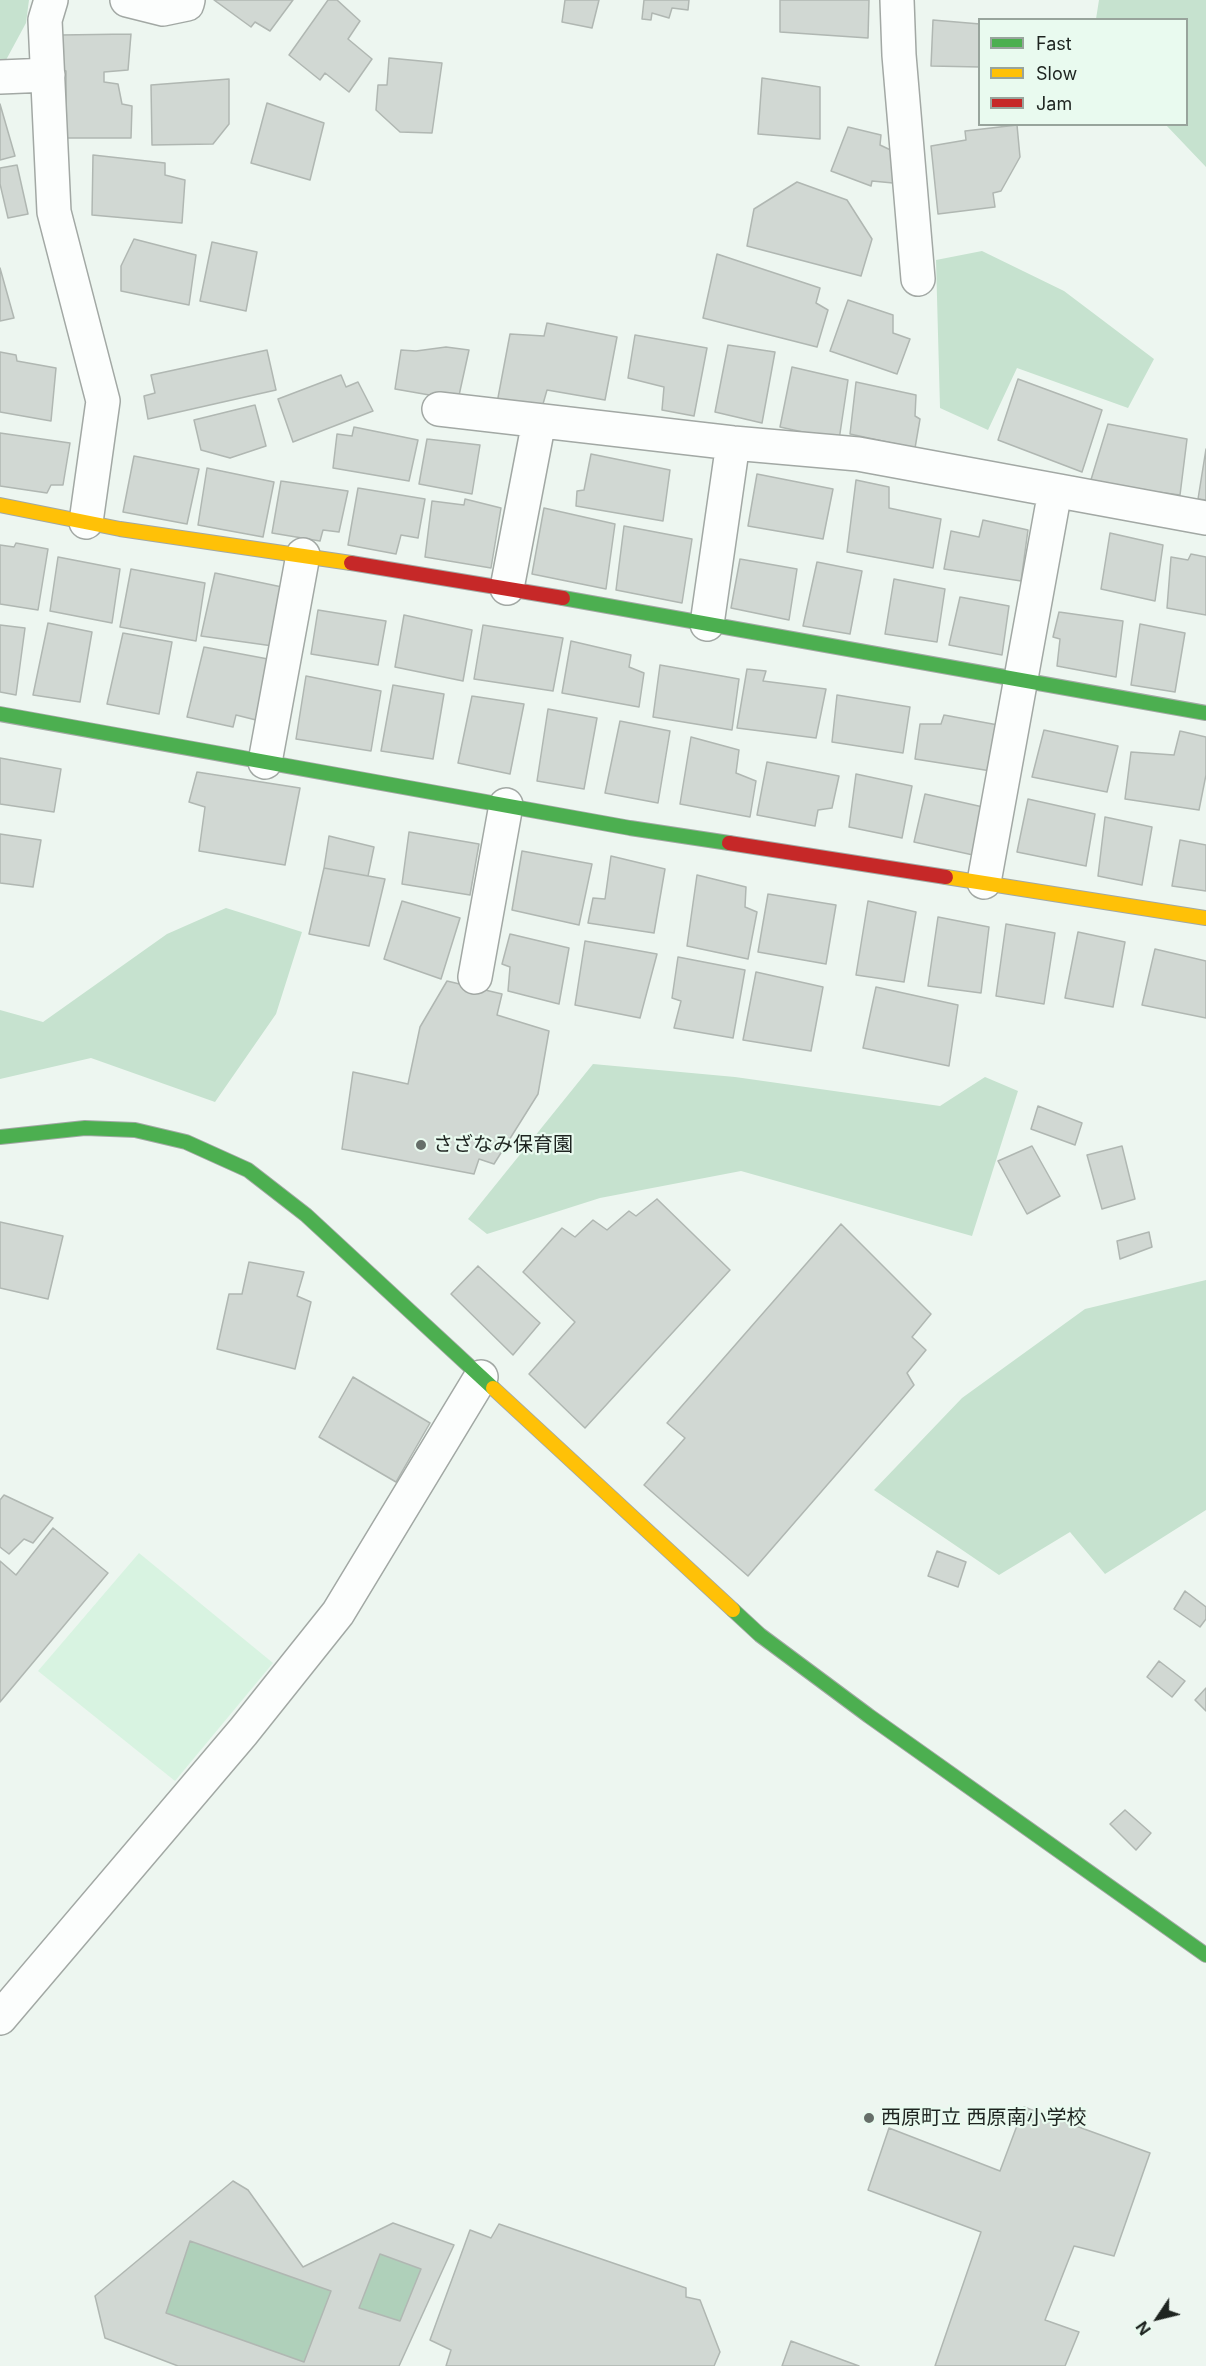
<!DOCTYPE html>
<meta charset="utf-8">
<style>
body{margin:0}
#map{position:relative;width:1206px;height:2366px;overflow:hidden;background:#edf6f0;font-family:Inter,sans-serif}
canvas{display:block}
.legend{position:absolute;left:978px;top:18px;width:210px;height:108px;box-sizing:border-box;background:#e9faef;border:2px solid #98a49c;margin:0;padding:8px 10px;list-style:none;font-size:18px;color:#1e2420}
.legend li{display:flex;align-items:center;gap:12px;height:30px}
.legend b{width:30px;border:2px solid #98a49c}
.north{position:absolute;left:1128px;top:2288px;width:60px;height:60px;-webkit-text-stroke:4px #e9faef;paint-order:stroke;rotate:235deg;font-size:16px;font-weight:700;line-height:24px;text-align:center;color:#1e2420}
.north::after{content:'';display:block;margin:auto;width:21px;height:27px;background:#1e2420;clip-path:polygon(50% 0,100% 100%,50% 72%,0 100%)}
</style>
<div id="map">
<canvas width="1206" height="2366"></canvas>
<ul class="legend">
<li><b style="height:8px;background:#4caf50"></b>Fast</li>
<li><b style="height:8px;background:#ffc107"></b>Slow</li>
<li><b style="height:8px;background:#c62828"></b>Jam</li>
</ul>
<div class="north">N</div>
</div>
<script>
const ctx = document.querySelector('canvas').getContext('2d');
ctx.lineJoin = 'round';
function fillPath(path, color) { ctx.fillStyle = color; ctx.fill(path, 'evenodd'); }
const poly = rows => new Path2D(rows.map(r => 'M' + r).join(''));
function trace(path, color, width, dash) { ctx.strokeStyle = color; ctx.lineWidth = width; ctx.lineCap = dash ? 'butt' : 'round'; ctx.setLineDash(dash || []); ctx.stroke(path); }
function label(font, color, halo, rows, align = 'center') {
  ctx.font = font + ' Inter,"Noto Sans JP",sans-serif'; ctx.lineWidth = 4.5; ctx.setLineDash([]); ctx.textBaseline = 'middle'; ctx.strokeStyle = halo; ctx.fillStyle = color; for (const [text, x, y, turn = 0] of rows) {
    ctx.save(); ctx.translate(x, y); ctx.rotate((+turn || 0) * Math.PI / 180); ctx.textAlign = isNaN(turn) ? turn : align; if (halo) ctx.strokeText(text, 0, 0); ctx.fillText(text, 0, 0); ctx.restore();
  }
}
fillPath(poly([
 [139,1553,273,1663,175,1781,38,1671]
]), '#d8f3e1');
fillPath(poly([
 [0,0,29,0,26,23,6,60,0,60],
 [1099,0,1206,0,1206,167,1166,125,1186,124,1186,20,1096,19],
 [982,251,1064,291,1154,359,1128,408,1017,368,988,430,940,408,936,260],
 [226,908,302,932,276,1014,215,1102,91,1058,0,1079,0,1010,43,1022,167,934],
 [593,1064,735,1077,940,1106,985,1077,1018,1091,972,1236,741,1171,600,1198,487,1234,468,1219],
 [1206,1280,1206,1510,1105,1574,1070,1532,999,1575,874,1490,962,1398,1085,1309]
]), '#c6e2cf');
fillPath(poly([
 [190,2241,331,2291,304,2362,166,2313],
 [380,2254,421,2269,400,2321,359,2308]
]), '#afd0ba');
const building = poly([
 [214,0,293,0,270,31,255,22,251,27,214,0],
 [328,0,337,0,360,21,348,39,372,59,349,92,325,73,320,80,289,55,328,0],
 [565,0,599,0,592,28,562,22,565,0],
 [644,0,689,0,688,10,672,8,669,18,652,13,651,20,642,19,644,0],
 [780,0,869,0,868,38,780,32,780,0],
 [933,20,980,24,980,67,931,66,933,20],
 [131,34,128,70,104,72,104,82,118,84,122,104,132,106,131,138,66,138,66,71,62,70,60,35,131,34],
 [389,58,442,63,432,133,400,132,376,110,378,85,387,85,389,58],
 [762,78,820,87,820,139,758,134,762,78],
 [229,79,229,124,213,144,152,145,151,85,229,79],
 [267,103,324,123,310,180,251,163,267,103],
 [0,104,15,156,0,160,0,104],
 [1017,125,1020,157,1001,191,993,193,995,207,938,214,931,146,966,140,965,131,1017,125],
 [848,127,881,135,880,145,897,153,893,183,872,181,871,186,831,171,848,127],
 [93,155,165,163,165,175,185,180,182,223,92,215,93,155],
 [17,165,28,214,8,218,0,184,0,168,17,165],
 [797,182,847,200,872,239,861,276,747,246,754,209,797,182],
 [134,239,196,255,189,305,121,291,121,266,134,239],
 [212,242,257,252,246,311,200,301,212,242],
 [717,254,820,288,816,303,828,310,817,347,703,318,717,254],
 [0,268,14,318,0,321,0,268],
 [848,300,893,315,893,333,910,339,897,374,830,351,848,300],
 [547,323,617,337,605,400,547,390,541,411,497,403,510,334,544,336,547,323],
 [635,335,707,348,694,416,662,410,664,387,628,378,635,335],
 [728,345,775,352,762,423,715,412,728,345],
 [446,347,469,350,458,400,395,389,401,350,416,351,446,347],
 [267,350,276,390,148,419,144,396,155,393,151,375,267,350],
 [0,352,16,355,17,361,56,368,51,421,0,412,0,352],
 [792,367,848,380,839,440,780,427,792,367],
 [341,375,346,387,358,382,373,411,293,442,278,399,341,375],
 [1018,379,1102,410,1082,472,998,440,1018,379],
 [856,382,916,395,915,416,920,419,915,448,850,434,856,382],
 [255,405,266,446,230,458,201,450,194,420,255,405],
 [1108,424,1187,439,1180,495,1090,483,1108,424],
 [354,427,418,440,409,481,333,468,337,434,352,436,354,427],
 [0,433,70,443,63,485,51,485,47,493,0,486,0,433],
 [427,439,480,445,472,494,419,484,427,439],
 [1206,449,1206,500,1198,499,1206,449],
 [591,454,670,470,663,521,576,506,577,491,584,490,591,454],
 [134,456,199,469,187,524,123,512,134,456],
 [207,468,274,482,263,537,198,525,207,468],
 [757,474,833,489,823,539,748,526,757,474],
 [856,480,889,487,889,508,941,519,933,568,847,552,856,480],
 [281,481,348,491,339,532,323,530,320,541,272,533,281,481],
 [358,488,425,499,418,538,401,535,396,554,348,545,358,488],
 [465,499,501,508,491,568,425,557,432,501,464,505,465,499],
 [544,508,615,524,606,589,532,574,544,508],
 [983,520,1028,530,1021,581,944,569,951,531,979,537,983,520],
 [624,526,692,539,682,603,616,590,624,526],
 [1110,533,1163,545,1155,601,1101,589,1110,533],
 [16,543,48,549,38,610,0,604,0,545,14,547,16,543],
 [1191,554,1206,557,1206,615,1167,608,1171,557,1188,560,1191,554],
 [58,557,120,569,112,623,50,611,58,557],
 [740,559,797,569,789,620,731,608,740,559],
 [817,562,862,571,850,634,803,626,817,562],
 [131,569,205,583,196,641,120,627,131,569],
 [215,573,282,587,273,646,201,636,215,573],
 [894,579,945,589,937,642,885,634,894,579],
 [960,597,1009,606,1002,655,949,645,960,597],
 [318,610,386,621,378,665,311,654,318,610],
 [1059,612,1123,621,1116,677,1057,666,1060,639,1053,637,1059,612],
 [404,615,472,630,463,681,395,667,404,615],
 [48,623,92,632,80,702,33,695,48,623],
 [1140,624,1185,633,1175,692,1131,685,1140,624],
 [0,625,25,628,16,695,0,692,0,625],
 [483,625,563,638,553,691,474,679,483,625],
 [123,633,172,642,159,714,107,704,123,633],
 [571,641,631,655,629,667,644,673,639,707,562,693,571,641],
 [204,647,268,659,256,720,236,715,233,727,187,717,204,647],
 [660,665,739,679,732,730,653,717,660,665],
 [747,669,766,671,763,681,826,689,816,738,737,728,747,669],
 [306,676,381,691,371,751,296,739,306,676],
 [393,685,444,694,433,759,381,751,393,685],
 [837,695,910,707,903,753,832,742,837,695],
 [472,696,524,704,510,774,458,763,472,696],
 [548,709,597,718,584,789,537,781,548,709],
 [944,715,998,725,991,771,915,759,920,724,941,724,944,715],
 [620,721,670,731,658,803,605,793,620,721],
 [1044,730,1118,746,1107,792,1032,777,1044,730],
 [1180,731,1206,737,1206,775,1199,810,1125,799,1131,752,1174,755,1180,731],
 [691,737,739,750,736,773,756,781,750,817,680,804,691,737],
 [0,758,61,769,54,812,0,804,0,758],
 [767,762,839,776,832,808,818,810,815,826,757,815,767,762],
 [197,772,300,788,285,865,199,851,205,807,189,802,197,772],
 [856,774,912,786,902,838,849,827,856,774],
 [925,794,983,807,973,855,914,842,925,794],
 [1028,799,1095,814,1086,866,1017,852,1028,799],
 [1105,817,1152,827,1142,885,1098,876,1105,817],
 [409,832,479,844,470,895,402,884,409,832],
 [0,834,41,840,33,887,0,883,0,834],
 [329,836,374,847,368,876,324,868,329,836],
 [1180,840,1206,845,1206,891,1172,886,1180,840],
 [522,851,592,864,579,925,512,910,522,851],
 [611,856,665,869,654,933,588,923,593,898,605,899,611,856],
 [324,868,385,879,369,946,309,934,324,868],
 [697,875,746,887,745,907,757,912,748,959,687,946,697,875],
 [768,894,836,905,826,964,758,952,768,894],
 [402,901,460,918,441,979,384,959,402,901],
 [868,901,916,912,904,982,856,975,868,901],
 [938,917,989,927,981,993,928,986,938,917],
 [1006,924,1055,933,1044,1004,996,996,1006,924],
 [1078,932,1125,942,1113,1007,1065,998,1078,932],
 [510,934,569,948,559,1004,508,991,510,967,502,964,510,934],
 [585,941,657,954,640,1018,575,1005,585,941],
 [1155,949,1206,961,1206,1018,1142,1005,1155,949],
 [678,957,745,970,733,1038,674,1028,681,1001,672,998,678,957],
 [756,972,823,987,811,1051,743,1040,756,972],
 [447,981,502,994,497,1015,549,1031,538,1094,494,1164,479,1159,474,1174,342,1149,353,1072,408,1084,420,1027,447,981],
 [876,987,958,1005,949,1066,863,1048,876,987],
 [1038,1106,1082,1123,1075,1145,1031,1129,1038,1106],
 [1032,1146,1060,1196,1027,1214,998,1161,1032,1146],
 [1122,1146,1135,1199,1102,1209,1087,1155,1122,1146],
 [657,1199,730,1270,585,1428,529,1374,575,1322,523,1272,562,1228,575,1237,593,1220,607,1230,629,1211,636,1216,657,1199],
 [0,1222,63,1236,48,1299,0,1288,0,1222],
 [841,1224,931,1314,912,1337,926,1350,907,1373,914,1385,748,1576,644,1485,685,1438,667,1423,841,1224],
 [1149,1232,1152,1247,1120,1259,1117,1241,1149,1232],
 [249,1262,304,1272,297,1296,311,1302,295,1369,217,1349,229,1294,242,1294,249,1262],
 [478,1266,540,1323,513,1355,451,1294,478,1266],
 [353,1377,430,1423,396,1482,319,1437,353,1377],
 [4,1495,53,1518,33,1543,24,1539,9,1554,0,1547,0,1500,4,1495],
 [53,1528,108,1573,0,1702,0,1561,16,1575,53,1528],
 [937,1551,966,1562,958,1587,928,1576,937,1551],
 [1185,1591,1206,1607,1206,1619,1200,1627,1174,1609,1185,1591],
 [1159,1661,1185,1681,1172,1697,1147,1677,1159,1661],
 [1206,1688,1206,1711,1195,1700,1206,1688],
 [1125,1810,1151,1833,1136,1850,1110,1824,1125,1810],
 [1024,2107,1150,2153,1114,2256,1074,2246,1045,2320,1079,2332,1065,2366,935,2366,981,2232,868,2190,889,2128,1000,2171,1024,2107],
 [233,2181,248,2190,303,2267,393,2223,454,2245,399,2366,178,2366,105,2338,95,2296,233,2181],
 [190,2241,331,2291,304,2362,166,2313,190,2241],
 [380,2254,421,2269,400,2321,359,2308,380,2254],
 [499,2224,686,2288,686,2297,700,2300,720,2352,714,2366,446,2366,451,2350,430,2340,470,2230,491,2238,499,2224],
 [791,2341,859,2366,782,2366,791,2341]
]);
fillPath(building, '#d1d8d3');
trace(building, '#b0b7b2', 1.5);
const street = poly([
 [51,0,45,20,54,212,103,401,86,522],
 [127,0,163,9,187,4,188,0],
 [897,0,899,55,918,279],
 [0,77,48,75],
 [439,409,733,443,858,454,1206,518],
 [507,588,539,421],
 [707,624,733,443],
 [265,762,303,555],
 [984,882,1055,491],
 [475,977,506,805],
 [0,2018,243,1732,338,1613,481,1377]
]);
const fast = poly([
 [563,598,1206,713],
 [0,714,630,828,729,843],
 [0,1137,85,1128,135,1130,186,1142,248,1170,306,1215,493,1388],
 [733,1610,760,1635,869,1716,1206,1955]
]);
const slow = poly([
 [0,505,120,529,351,563],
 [946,877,1206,918],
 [493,1388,733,1610]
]);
const jam = poly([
 [351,563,563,598],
 [729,843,946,877]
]);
trace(street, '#a2a8a4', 36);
trace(fast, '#a2a8a4', 16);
trace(slow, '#a2a8a4', 16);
trace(jam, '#a2a8a4', 16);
trace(street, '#fcfefd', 33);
trace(fast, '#4caf50', 14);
trace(slow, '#ffc107', 14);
trace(jam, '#c62828', 14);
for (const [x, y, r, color] of [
 [421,1145,6,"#666e69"],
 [869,2118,6,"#666e69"]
]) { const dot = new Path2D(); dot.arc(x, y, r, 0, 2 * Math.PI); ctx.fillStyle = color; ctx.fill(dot); trace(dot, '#e9faef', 2); }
label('20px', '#1e2420', '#e9faef', [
 ["さざなみ保育園",433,1145],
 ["西原町立 西原南小学校",881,2118]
], 'left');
</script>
